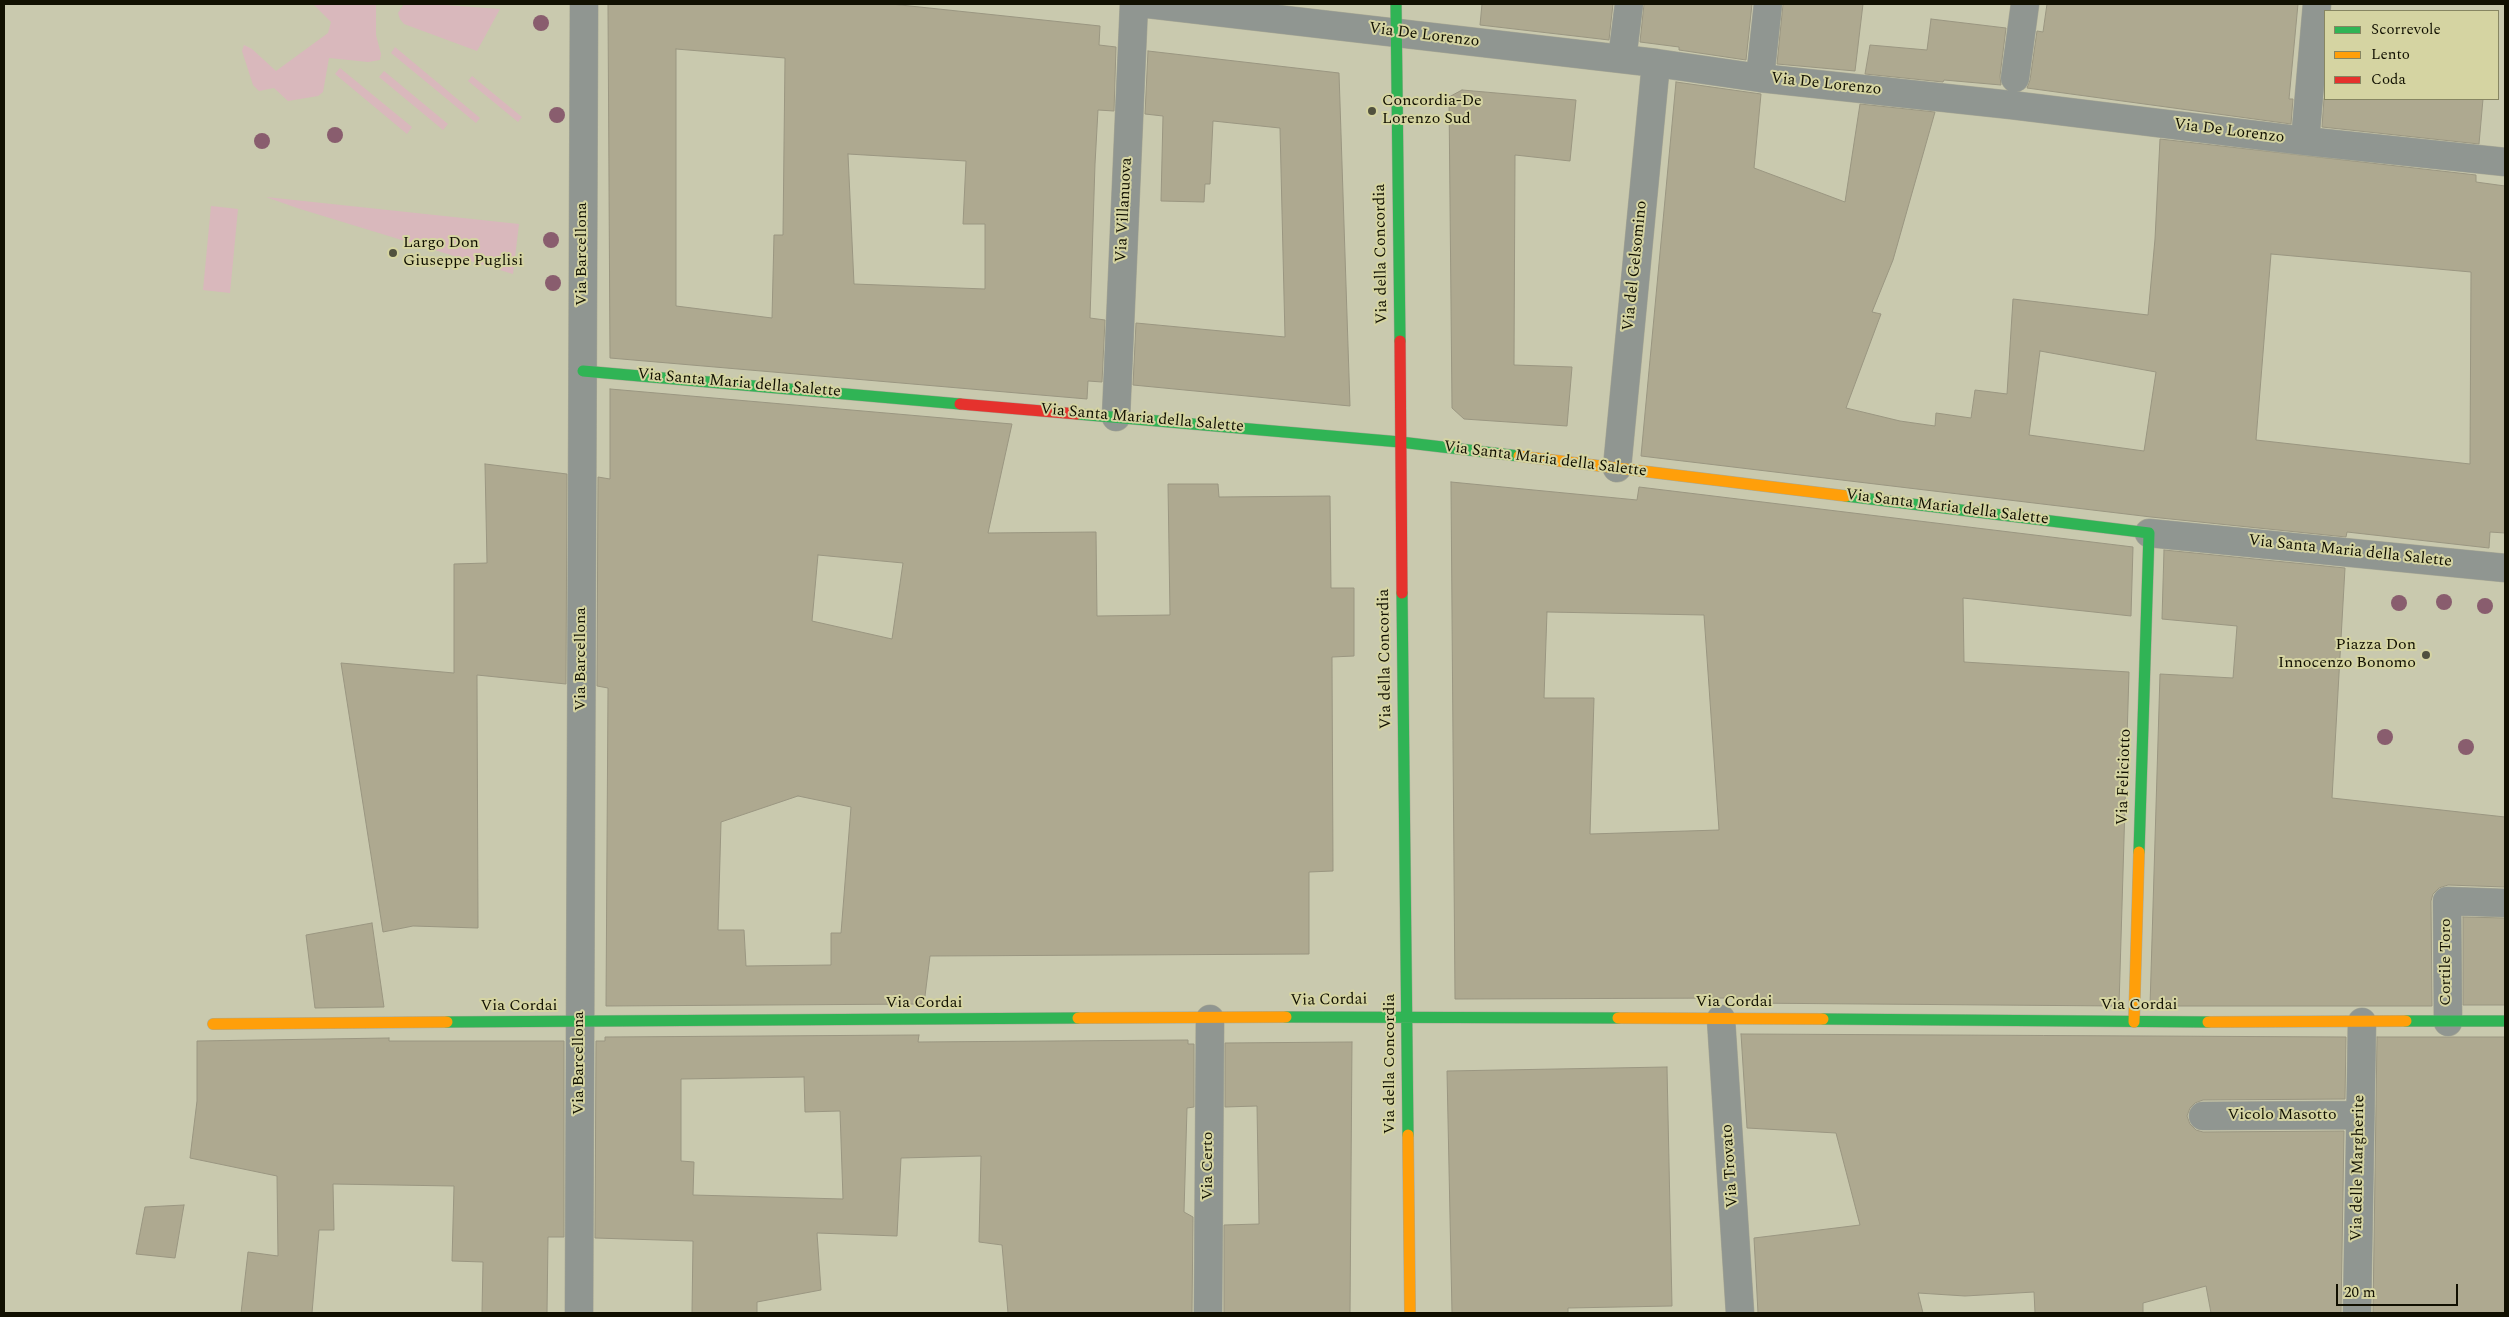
<!DOCTYPE html>
<style>
body{margin:0}
#map{position:relative;width:2509px;height:1317px;overflow:hidden;background:#c9c9ae;font-family:Spectral,serif}
canvas{display:block}
.frame{position:absolute;inset:0;border:5px solid #111001;pointer-events:none}
.legend{position:absolute;left:2324px;top:10px;width:175px;height:90px;box-sizing:border-box;background:#d5d4a2;border:1px solid #878662;margin:0;padding:6px 9px;list-style:none;font-size:15px;color:#111001}
.legend li{display:flex;align-items:center;gap:10px;height:25px}
.legend b{width:25px;border:1px solid #878662}
.scale{position:absolute;left:2336px;top:1284px;width:122px;height:22px;box-sizing:border-box;border:2px solid #111001;border-top:0;padding-left:6px;font-size:15px;line-height:18px;white-space:nowrap;color:#111001;-webkit-text-stroke:4px #d5d4a2;paint-order:stroke}
</style>
<div id="map">
<canvas width="2509" height="1317"></canvas>
<div class="frame"></div>
<ul class="legend">
<li><b style="height:6px;background:#30b455"></b>Scorrevole</li>
<li><b style="height:6px;background:#ff9f0a"></b>Lento</li>
<li><b style="height:6px;background:#e5322d"></b>Coda</li>
</ul>
<div class="scale">20 m</div>
</div>
<script>
const ctx = document.querySelector('canvas').getContext('2d');
ctx.lineJoin = 'round';
function fillPath(path, color) { ctx.fillStyle = color; ctx.fill(path, 'evenodd'); }
const poly = rows => new Path2D(rows.map(r => 'M' + r).join(''));
function trace(path, color, width, dash) { ctx.strokeStyle = color; ctx.lineWidth = width; ctx.lineCap = dash ? 'butt' : 'round'; ctx.setLineDash(dash || []); ctx.stroke(path); }
function label(font, color, halo, rows, align = 'center') {
  ctx.font = font + ' Spectral,serif'; ctx.lineWidth = 4; ctx.setLineDash([]); ctx.textBaseline = 'middle'; ctx.strokeStyle = halo; ctx.fillStyle = color; for (const [text, x, y, turn = 0] of rows) {
    ctx.save(); ctx.translate(x, y); ctx.rotate((+turn || 0) * Math.PI / 180); ctx.textAlign = isNaN(turn) ? turn : align; if (halo) ctx.strokeText(text, 0, 0); ctx.fillText(text, 0, 0); ctx.restore();
  }
}
fillPath(poly([
 [313,4,376,4,376,35,381,54,380,60,368,62,329,58,323,92,318,96,288,101,274,88,259,91,253,85,242,51,244,45,252,49,276,71,328,33,331,22],
 [404,4,431,4,500,9,477,51,404,24,400,19,398,13],
 [395,47,480,118,476,123,391,53],
 [340,68,412,127,407,134,335,74],
 [384,71,448,124,443,130,379,77],
 [472,76,522,117,518,122,468,81],
 [266,197,519,224,513,274,297,208],
 [211,206,238,209,230,293,203,290]
]), '#d9b8bc');
const building = poly([
 [608,4,891,4,1100,26,1099,45,1116,47,1114,111,1098,110,1095,164,1090,318,1105,320,1102,382,1088,381,1087,399,610,358,608,4],
 [676,49,785,58,783,235,774,235,772,318,676,306,676,49],
 [848,154,966,161,963,224,985,224,985,289,854,284,848,154],
 [1482,4,1613,4,1609,40,1480,25,1482,4],
 [1644,4,1752,4,1746,60,1679,50,1679,47,1640,42,1644,4],
 [1783,4,1863,4,1855,71,1777,64,1783,4],
 [2047,4,2298,4,2289,99,2293,99,2291,124,2027,88,2030,80,2037,31,2043,32,2047,4],
 [1931,19,2006,28,2000,76,2001,85,1944,80,1943,82,1865,74,1870,45,1927,50,1931,19],
 [1148,51,1339,73,1350,406,1133,385,1136,323,1285,337,1280,128,1213,121,1210,184,1205,184,1204,202,1161,201,1163,116,1145,114,1148,51],
 [1676,82,1761,94,1754,168,1845,202,1860,104,1935,112,1893,260,1872,312,1881,314,1846,408,1900,421,1935,426,1936,413,1971,418,1975,390,2007,394,2013,299,2148,315,2155,239,2160,139,2476,175,2476,182,2505,186,2505,533,2490,532,2489,548,2347,532,2346,537,2151,517,1641,456,1676,82],
 [2271,254,2471,272,2470,464,2256,440,2271,254],
 [2040,351,2156,372,2144,451,2029,435,2040,351],
 [1462,90,1576,100,1570,161,1515,155,1514,365,1572,367,1567,426,1464,419,1452,408,1449,97,1462,90],
 [2324,99,2483,99,2479,144,2322,127,2324,99],
 [610,389,1012,424,988,533,1096,532,1097,616,1170,615,1168,484,1218,484,1219,497,1330,496,1331,588,1354,588,1354,656,1332,657,1333,871,1309,872,1309,954,930,956,924,1004,606,1006,608,688,597,686,598,477,610,479,610,389],
 [818,555,903,563,892,639,812,621,818,555],
 [798,796,851,807,841,933,831,933,831,965,746,966,744,930,718,930,721,822,798,796],
 [485,464,567,474,566,684,477,675,478,928,413,926,383,932,341,663,454,673,454,564,487,563,485,464],
 [1451,482,1637,500,1639,487,2133,547,2131,616,1963,598,1964,662,2129,672,2119,1006,1740,1003,1739,998,1455,999,1451,482],
 [1547,612,1704,615,1719,830,1590,834,1594,698,1544,698,1547,612],
 [2164,550,2345,568,2332,798,2505,817,2505,887,2448,885,2439,888,2433,894,2431,901,2432,1006,2150,1006,2160,674,2233,678,2237,626,2162,619,2164,550],
 [2463,917,2505,918,2505,1005,2463,1005,2463,917],
 [372,923,384,1007,315,1008,306,935,372,923],
 [1741,1034,2346,1037,2345,1099,2203,1100,2195,1103,2190,1108,2187,1116,2190,1124,2196,1130,2203,1132,2344,1131,2341,1313,2211,1313,2206,1286,2143,1303,2143,1313,2035,1313,2034,1292,1965,1296,1918,1293,1923,1313,1758,1313,1754,1238,1860,1225,1836,1133,1747,1128,1741,1034],
 [919,1035,918,1042,1188,1040,1188,1044,1194,1044,1194,1107,1187,1108,1184,1212,1193,1217,1192,1313,1008,1313,1002,1245,979,1242,981,1156,901,1158,897,1236,817,1233,821,1290,757,1302,757,1313,692,1313,693,1241,595,1238,596,1041,605,1041,605,1037,919,1035],
 [804,1077,805,1112,840,1111,843,1199,693,1195,694,1162,681,1161,681,1079,804,1077],
 [2377,1037,2505,1037,2505,1313,2373,1313,2377,1037],
 [389,1038,389,1041,564,1041,564,1237,548,1237,547,1313,482,1313,483,1262,452,1261,454,1186,333,1184,334,1230,319,1230,312,1313,241,1313,248,1252,278,1256,277,1176,190,1158,197,1101,197,1041,389,1038],
 [1352,1042,1350,1313,1224,1313,1224,1225,1259,1224,1257,1106,1225,1107,1225,1043,1352,1042],
 [1667,1067,1672,1306,1568,1308,1568,1313,1452,1313,1447,1071,1667,1067],
 [184,1205,175,1258,136,1254,145,1207,184,1205]
]);
fillPath(building, '#aea990');
trace(building, '#9a9681', 1);
const street = poly([
 [1148,4,1656,63,1760,78,2011,105,2305,141,2505,162],
 [1622,59,1629,4],
 [1760,78,1768,4],
 [2015,78,2025,4],
 [2305,141,2317,4],
 [1116,417,1134,4],
 [1617,468,1656,63],
 [2149,533,2505,568],
 [1721,1019,1740,1313],
 [2448,1022,2447,901,2505,903],
 [2203,1116,2360,1115],
 [579,1313,584,4],
 [1208,1313,1210,1019],
 [2357,1313,2362,1022]
]);
const fast = poly([
 [1396,4,1400,341],
 [583,371,960,404],
 [1077,414,1400,442,1519,456],
 [1846,496,2149,533,2139,852],
 [1402,593,1408,1135],
 [1286,1017,1618,1018],
 [1823,1019,2208,1022],
 [2406,1021,2505,1021],
 [447,1022,1078,1018]
]);
const slow = poly([
 [1519,456,1846,496],
 [1078,1018,1286,1017],
 [1618,1018,1823,1019],
 [2134,1022,2139,852],
 [2208,1022,2406,1021],
 [213,1024,447,1022],
 [1408,1135,1410,1313]
]);
const jam = poly([
 [1400,341,1402,593],
 [960,404,1077,414]
]);
trace(street, '#a9a995', 29);
trace(fast, '#a9a995', 12);
trace(slow, '#a9a995', 12);
trace(jam, '#a9a995', 12);
trace(street, '#909691', 28);
trace(fast, '#30b455', 11);
trace(slow, '#ff9f0a', 11);
trace(jam, '#e5322d', 11);
ctx.fillStyle = '#895d6e';
for (const [x, y] of [
 [541,23],
 [557,115],
 [335,135],
 [262,141],
 [551,240],
 [553,283],
 [2444,602],
 [2399,603],
 [2485,606],
 [2385,737],
 [2466,747]
]) { ctx.beginPath(); ctx.arc(x, y, 8, 0, 2 * Math.PI); ctx.fill(); }
for (const [x, y, r, color] of [
 [1372,111,5,"#51513e"],
 [393,253,5,"#51513e"],
 [2426,655,5,"#51513e"]
]) { const dot = new Path2D(); dot.arc(x, y, r, 0, 2 * Math.PI); ctx.fillStyle = color; ctx.fill(dot); trace(dot, '#d5d4a2', 2); }
label('16px', '#111001', '#d5d4a2', [
 ["Via De Lorenzo",1424,36,7],
 ["Via De Lorenzo",1826,85,6],
 ["Via De Lorenzo",2229,132,7],
 ["Via Villanuova",1125,210,-87],
 ["Via Barcellona",583,254,-90],
 ["Via della Concordia",1382,254,-91],
 ["Via del Gelsomino",1636,266,-84],
 ["Via Santa Maria della Salette",739,384,5],
 ["Via Santa Maria della Salette",1142,419,5],
 ["Via Santa Maria della Salette",1545,460,7],
 ["Via Santa Maria della Salette",1947,508,7],
 ["Via Santa Maria della Salette",2350,552,6],
 ["Via Barcellona",582,659,-90],
 ["Via della Concordia",1386,659,-91],
 ["Via Feliciotto",2125,777,-88],
 ["Cortile Toro",2447,962,-90],
 ["Via Cordai",1329,1001,-1],
 ["Via Cordai",1734,1003],
 ["Via Cordai",924,1004],
 ["Via Cordai",2139,1006],
 ["Via Cordai",519,1007],
 ["Via Barcellona",580,1063,-90],
 ["Via della Concordia",1391,1064,-90],
 ["Vicolo Masotto",2282,1116],
 ["Via Certo",1209,1166,-90],
 ["Via Trovato",1731,1166,-94],
 ["Via delle Margherite",2359,1168,-89]
]);
label('16px', '#111001', '#d5d4a2', [
 ["Concordia-De",1382,102],
 ["Lorenzo Sud",1382,120],
 ["Largo Don",403,244],
 ["Giuseppe Puglisi",403,262],
 ["Piazza Don",2416,646,"right"],
 ["Innocenzo Bonomo",2416,664,"right"]
], 'left');
</script>
